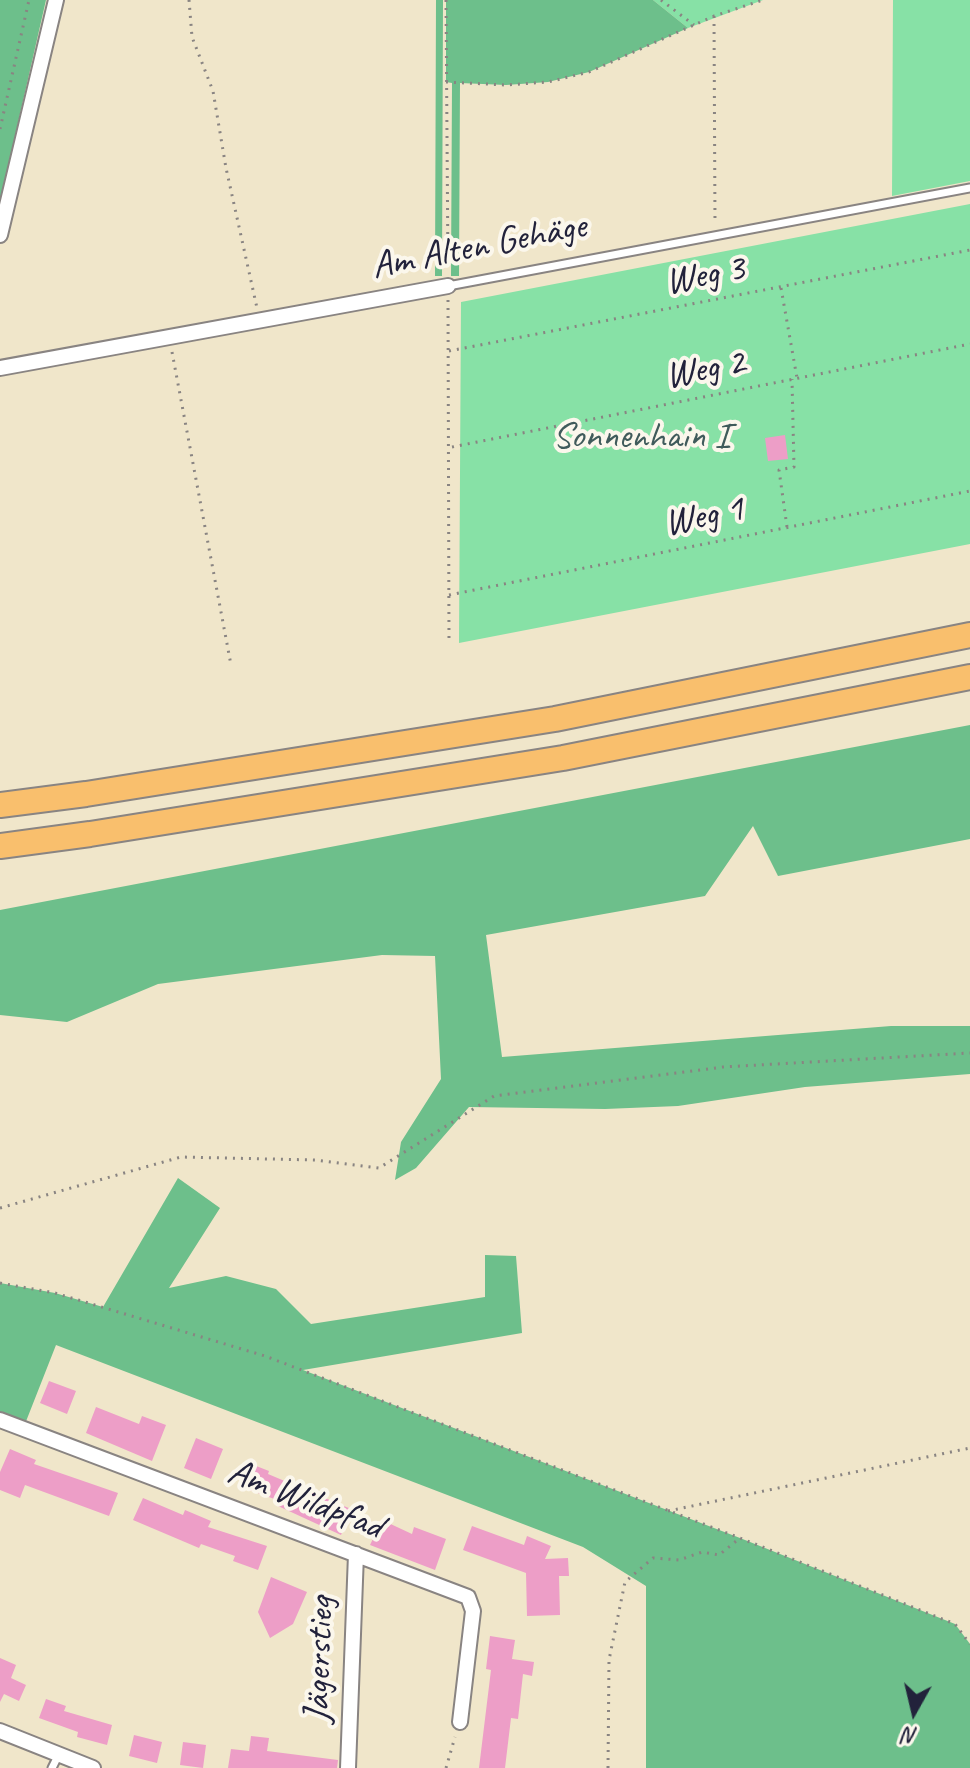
<!DOCTYPE html>
<meta charset="utf-8">
<style>
body{margin:0}
#map{position:relative;width:970px;height:1768px;overflow:hidden;background:#f0e6ca;font-family:Caveat,sans-serif}
canvas{display:block}
.north{position:absolute;left:874px;top:1672px;width:80px;height:80px;-webkit-text-stroke:6px #fbf7ec;paint-order:stroke;rotate:188deg;font-size:22px;font-weight:700;line-height:32px;text-align:center;color:#22223b}
.north::after{content:'';display:block;margin:auto;width:28px;height:36px;background:#22223b;clip-path:polygon(50% 0,100% 100%,50% 72%,0 100%)}
</style>
<div id="map">
<canvas width="970" height="1768"></canvas>
<div class="north">N</div>
</div>
<script>
const ctx = document.querySelector('canvas').getContext('2d');
ctx.lineJoin = 'round';
function fillPath(path, color) { ctx.fillStyle = color; ctx.fill(path, 'evenodd'); }
const poly = rows => new Path2D(rows.map(r => 'M' + r).join(''));
function trace(path, color, width, dash) { ctx.strokeStyle = color; ctx.lineWidth = width; ctx.lineCap = dash ? 'butt' : 'round'; ctx.setLineDash(dash || []); ctx.stroke(path); }
function label(font, color, halo, rows, align = 'center') {
  ctx.font = font + ' Caveat,sans-serif'; ctx.lineWidth = 8; ctx.setLineDash([]); ctx.textBaseline = 'middle'; ctx.strokeStyle = halo; ctx.fillStyle = color; for (const [text, x, y, turn = 0] of rows) {
    ctx.save(); ctx.translate(x, y); ctx.rotate((+turn || 0) * Math.PI / 180); ctx.textAlign = isNaN(turn) ? turn : align; if (halo) ctx.strokeText(text, 0, 0); ctx.fillText(text, 0, 0); ctx.restore();
  }
}
fillPath(poly([
 [653,0,763,0,688,28],
 [893,0,970,0,970,181,892,196],
 [970,204,970,544,459,643,461,302]
]), '#87e1a6');
fillPath(poly([
 [0,0,46,0,0,202],
 [436,0,443,0,442,276,435,276],
 [446,0,653,0,688,28,589,72,548,82,506,85,460,83,459,276,451,276,452,83,446,82],
 [970,725,970,839,778,876,753,826,705,896,486,935,502,1057,891,1026,970,1026,970,1074,805,1087,678,1106,605,1109,469,1107,416,1168,395,1180,401,1142,441,1079,435,956,382,955,158,984,67,1022,0,1015,0,910],
 [178,1178,220,1208,169,1288,226,1276,276,1289,311,1324,485,1297,485,1255,516,1256,522,1333,303,1370,740,1538,955,1624,970,1644,970,1768,646,1768,646,1586,583,1547,56,1345,23,1429,0,1420,0,1283,55,1293,103,1307]
]), '#6dbf8b');
fillPath(poly([
 [785,435,788,459,768,461,765,438],
 [49,1381,76,1391,67,1414,40,1403],
 [96,1407,139,1424,142,1416,166,1425,152,1461,86,1433],
 [196,1438,223,1449,211,1479,184,1468],
 [10,1449,36,1460,34,1464,118,1493,109,1516,25,1485,20,1498,0,1490,0,1472],
 [246,1462,269,1471,268,1474,351,1509,341,1535,278,1506,280,1501,238,1486],
 [143,1498,183,1515,185,1510,211,1521,208,1527,267,1546,258,1570,233,1561,235,1556,201,1544,199,1548,133,1520],
 [382,1520,412,1534,414,1527,446,1539,435,1570,370,1545],
 [472,1526,524,1545,527,1536,551,1546,545,1559,568,1558,569,1576,559,1576,560,1615,527,1616,526,1573,463,1550],
 [271,1577,307,1592,293,1624,270,1638,258,1612],
 [490,1636,515,1640,512,1659,534,1662,532,1676,523,1674,518,1719,511,1718,505,1768,479,1768,491,1670,486,1669],
 [0,1658,16,1665,11,1678,26,1685,19,1701,4,1694,0,1702],
 [46,1699,66,1706,64,1711,112,1725,107,1745,77,1737,78,1732,39,1718],
 [134,1735,162,1742,157,1763,129,1756],
 [251,1736,269,1738,267,1751,338,1760,337,1768,228,1768,231,1749,249,1751],
 [183,1742,206,1745,203,1768,180,1765]
]), '#ed9ec7');
const service = poly([
 [448,286,970,188],
 [52,1768,58,1756]
]);
const minor = poly([
 [0,235,56,0],
 [0,368,448,286],
 [0,1420,468,1597,473,1611,460,1722],
 [0,1731,93,1768],
 [348,1768,356,1554]
]);
const motorway = poly([
 [0,805,86,794,555,719,970,635],
 [0,846,90,834,563,758,970,677]
]);
trace(service, '#898482', 11);
trace(minor, '#898482', 18);
trace(motorway, '#898482', 28);
trace(poly([
 [189,0,192,37,213,91,226,168,257,308],
 [446,0,448,272],
 [661,0,694,25],
 [714,16,715,224],
 [446,82,506,85,548,82,589,72,714,16,763,0],
 [0,129,29,0],
 [781,288,797,378],
 [448,300,449,644],
 [449,351,970,250],
 [172,352,231,665],
 [452,447,970,344],
 [787,527,779,470,794,467,792,379],
 [449,595,970,491],
 [0,1208,181,1157,315,1160,379,1168,494,1096,723,1067,970,1053],
 [0,1283,55,1293,265,1356,740,1538,955,1624,970,1644],
 [668,1511,970,1448],
 [446,1768,455,1737],
 [608,1768,609,1660,625,1582,653,1558,679,1560,702,1552,719,1555,740,1538]
]), '#898482', 3, [2, 6]);
trace(service, '#fff', 7);
trace(minor, '#fff', 14);
trace(motorway, '#f9bf6d', 24);
label('38px', '#22223b', '#fbf7ec', [
 ["Am Alten Gehäge",479,247,-11],
 ["Weg 3",705,276,-11],
 ["Weg 2",705,370,-11],
 ["Weg 1",704,517,-12],
 ["Am Wildpfad",305,1500,21],
 ["Jägerstieg",320,1660,-88]
]);
label('38px', '#405b5b', '#fbf7ec', [
 ["Sonnenhain I",641,437]
]);
</script>
